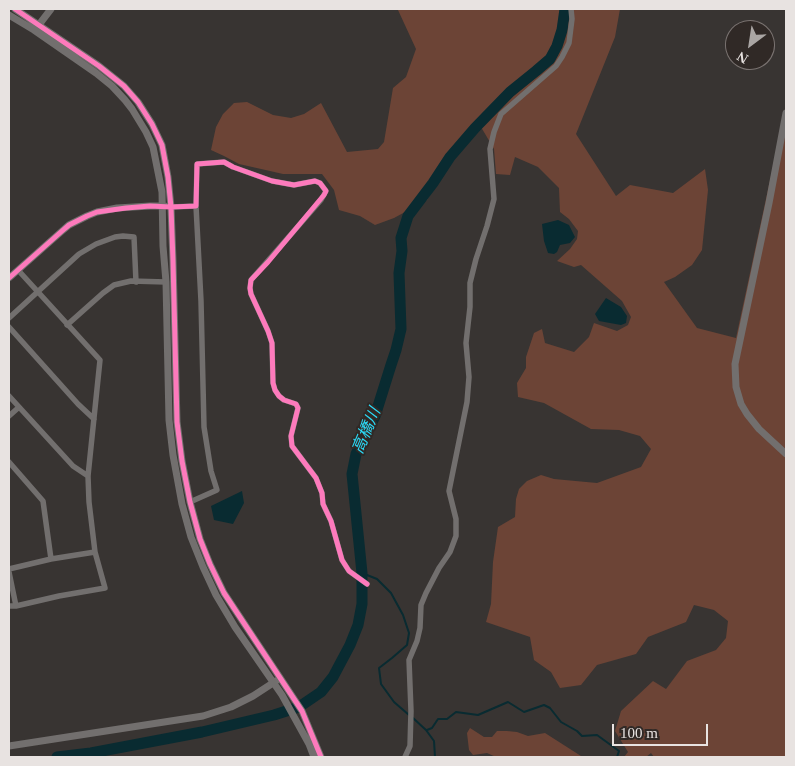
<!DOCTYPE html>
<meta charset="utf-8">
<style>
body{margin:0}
#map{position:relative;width:795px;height:766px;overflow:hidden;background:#383432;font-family:"Times New Roman",serif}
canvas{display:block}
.frame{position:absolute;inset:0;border:10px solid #e8e3e1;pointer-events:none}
.north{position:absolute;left:725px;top:20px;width:50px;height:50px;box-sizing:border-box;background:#302926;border:1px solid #7a7371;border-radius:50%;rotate:211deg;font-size:14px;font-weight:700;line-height:20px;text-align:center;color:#e8e3e1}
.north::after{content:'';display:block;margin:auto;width:18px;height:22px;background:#aaa6a4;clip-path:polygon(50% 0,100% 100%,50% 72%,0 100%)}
.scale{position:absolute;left:612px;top:724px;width:96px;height:22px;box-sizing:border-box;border:2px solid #e8e3e1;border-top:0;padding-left:6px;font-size:15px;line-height:18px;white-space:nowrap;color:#e8e3e1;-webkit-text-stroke:4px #302926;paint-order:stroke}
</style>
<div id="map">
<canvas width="795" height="766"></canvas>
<div class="frame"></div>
<div class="north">N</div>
<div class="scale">100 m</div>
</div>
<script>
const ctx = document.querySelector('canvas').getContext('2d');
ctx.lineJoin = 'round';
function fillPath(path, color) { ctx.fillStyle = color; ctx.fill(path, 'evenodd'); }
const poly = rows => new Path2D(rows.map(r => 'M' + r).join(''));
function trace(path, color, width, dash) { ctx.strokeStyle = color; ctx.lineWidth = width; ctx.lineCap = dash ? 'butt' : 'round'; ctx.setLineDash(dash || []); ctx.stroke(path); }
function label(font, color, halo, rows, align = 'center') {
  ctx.font = font + ' "Times New Roman","Noto Sans JP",serif'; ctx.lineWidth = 4; ctx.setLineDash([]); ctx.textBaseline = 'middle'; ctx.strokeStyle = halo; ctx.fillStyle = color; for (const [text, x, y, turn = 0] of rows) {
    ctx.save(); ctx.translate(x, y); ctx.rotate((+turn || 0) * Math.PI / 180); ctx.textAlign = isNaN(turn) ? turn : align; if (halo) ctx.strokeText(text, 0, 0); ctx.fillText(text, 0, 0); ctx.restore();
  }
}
fillPath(poly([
 [399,9,620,9,615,37,576,134,616,196,630,185,673,193,705,169,708,190,702,250,692,265,675,277,664,282,697,328,736,338,786,106,786,757,654,757,651,753,646,757,624,757,628,752,615,731,621,711,653,681,666,689,687,661,716,650,726,638,728,621,714,610,694,605,686,622,648,637,636,654,597,665,581,685,560,688,551,672,534,660,530,637,486,622,491,604,493,562,498,527,515,517,516,499,519,489,527,481,541,475,554,479,597,483,641,467,651,449,640,436,619,430,591,429,544,403,518,397,517,383,526,368,526,357,534,333,542,329,545,343,574,352,589,337,594,323,617,331,628,325,631,317,622,301,581,265,574,267,557,261,570,249,577,239,578,231,569,219,560,212,559,188,538,167,515,157,510,175,496,174,494,149,481,127,454,158,427,200,394,218,375,225,360,216,339,210,334,190,322,174,283,174,270,171,239,164,224,156,211,150,216,127,223,114,234,103,247,102,273,115,291,118,304,114,321,103,347,152,378,149,384,142,393,88,406,77,416,49,398,10],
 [470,728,484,737,492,737,497,731,507,731,517,732,528,736,545,733,581,756,590,757,496,757,487,753,473,755,469,750,467,733]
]), '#6c4436');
fillPath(poly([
 [558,220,569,225,575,237,570,243,560,245,557,252,554,254,548,253,544,241,542,224],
 [606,298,621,307,627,316,626,323,621,325,599,321,595,314],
 [242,491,244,503,233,524,214,520,211,506]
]), '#092b31');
trace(poly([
 [362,573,377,579,391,593,403,615,409,633,407,645,392,658,379,668,381,684,394,702,409,715],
 [413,718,426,730,434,741,435,757],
 [427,730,432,728,438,719,447,719,456,712,478,715,508,702,524,712,544,705,550,708,561,722,577,731,582,736,597,735,619,751,617,757]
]), '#092b31', 2);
trace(poly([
 [57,757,91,753,202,732,274,715,299,707,321,692,333,677,350,645,358,625,362,604,362,573,352,474,356,454,375,416,391,365,396,350,401,329,399,273,402,251,401,238,408,216,433,183,450,157,475,128,510,92,536,71,550,59,557,46,562,30,565,9]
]), '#092b31', 11);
trace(poly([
 [171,207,196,206,197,164,224,162,233,167,272,181,294,185,315,181,320,183,326,191,321,200,251,280,250,288,251,294,268,331,272,343,273,383,275,390,279,396,284,400,296,404,298,408,291,436,292,446,316,478,322,493,323,504,331,521,342,560,349,571,367,584],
 [9,318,79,254,96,244,115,237,123,236,134,237,136,282],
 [67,325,103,293,114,285,131,281,166,282],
 [9,327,78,404,94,419],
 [9,396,73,466,88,476],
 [9,416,18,408],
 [9,462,43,501,51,559],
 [190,502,217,490,211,471,204,427,201,301,196,206],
 [9,569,51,559,95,552],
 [9,572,16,606],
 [9,606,16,606,59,596,105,588,95,552,89,502,88,476,100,360,18,270],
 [405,757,410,746,411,711,409,660,417,641,420,628,421,605,426,593,439,568,450,552,456,536,456,519,449,491,467,402,469,377,466,343,470,307,470,283,476,259,487,226,494,199,490,149,494,132,501,114,556,66,562,57,569,43,572,19,571,9]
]), '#726f6e', 5.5);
trace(poly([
 [15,9,99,66,124,86,138,102,152,124,162,145,168,177,171,207,173,261,177,422,182,461,190,502,200,539,210,564,224,593,302,711,321,757],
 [9,15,34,30,96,73,112,86,125,100,132,109,146,132,153,147,162,192,163,246,166,282,169,420,173,455,182,504,191,537,203,567,216,595,235,627,282,695,309,744,314,757],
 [38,26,51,9],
 [786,113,769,203,735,364,736,387,741,404,747,414,759,429,786,454],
 [9,278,62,231,69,225,87,216,97,212,117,208,150,206,165,206],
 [9,746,203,716,231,707,253,696,276,681]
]), '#726f6e', 7);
trace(poly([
 [15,9,99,66,124,86,138,102,152,124,162,145,168,177,171,207,173,261,177,422,182,461,190,502,200,539,210,564,224,593,302,711,321,757],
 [9,278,62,231,69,225,87,216,97,212,126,208,150,206,171,207,196,206,197,164,224,162,233,167,272,181,294,185,315,181,320,183,326,191,324,195,268,262,251,280,250,288,251,294,268,331,272,343,273,383,275,390,279,396,284,400,296,404,298,408,291,436,292,446,316,478,322,493,323,504,331,521,342,560,349,571,367,584]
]), '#fd7abc', 5);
label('italic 16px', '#2bdbf8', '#302926', [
 ["高橋川",367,431,-67]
]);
</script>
